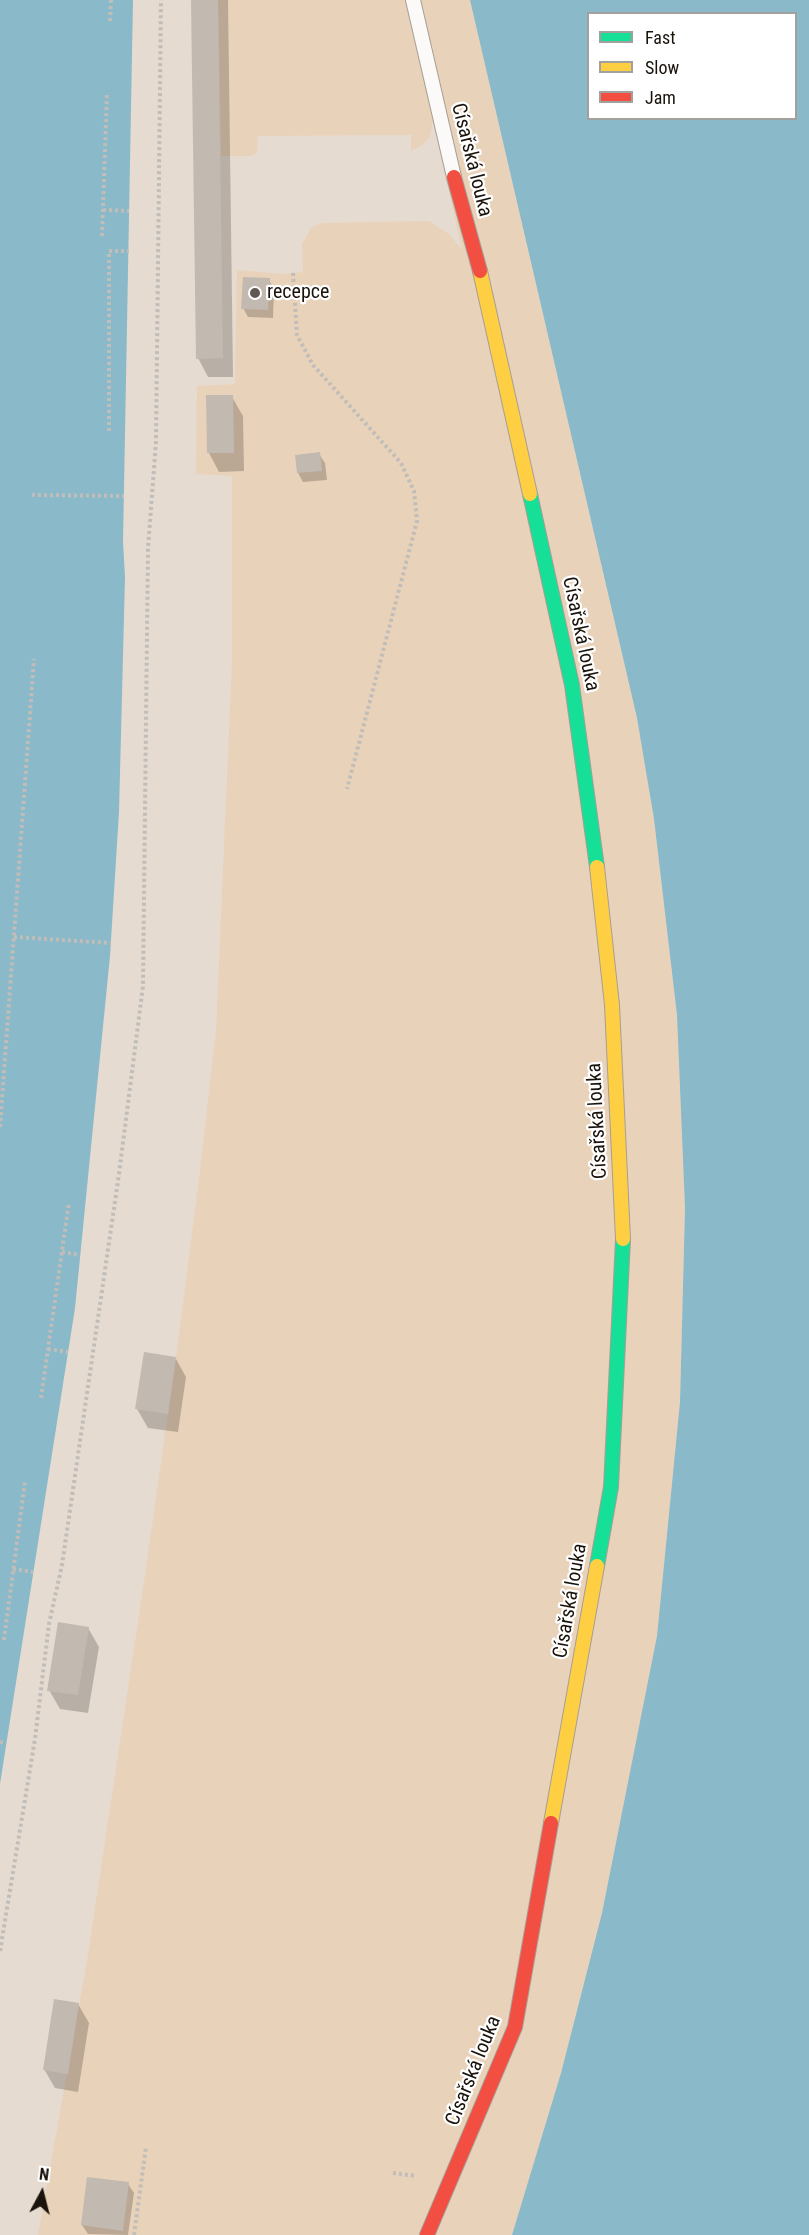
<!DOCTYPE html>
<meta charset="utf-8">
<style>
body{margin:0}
#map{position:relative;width:809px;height:2235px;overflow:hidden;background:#e6dbd0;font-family:"Roboto Condensed",sans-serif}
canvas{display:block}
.legend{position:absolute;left:587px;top:12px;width:210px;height:108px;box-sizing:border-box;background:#fff;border:2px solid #a3a19e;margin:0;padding:8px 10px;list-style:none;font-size:18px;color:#1a130c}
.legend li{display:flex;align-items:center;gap:12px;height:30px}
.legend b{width:30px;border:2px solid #a3a19e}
.north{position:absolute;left:12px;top:2163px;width:60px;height:60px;-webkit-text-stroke:4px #fff;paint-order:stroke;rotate:7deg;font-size:16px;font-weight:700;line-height:24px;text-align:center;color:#1a130c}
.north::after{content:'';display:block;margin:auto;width:21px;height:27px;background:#1a130c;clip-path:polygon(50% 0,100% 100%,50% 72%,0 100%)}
</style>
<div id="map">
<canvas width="809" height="2235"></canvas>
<ul class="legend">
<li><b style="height:8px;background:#16e098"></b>Fast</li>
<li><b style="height:8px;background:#ffcf43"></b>Slow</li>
<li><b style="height:8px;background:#f24e42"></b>Jam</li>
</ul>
<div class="north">N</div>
</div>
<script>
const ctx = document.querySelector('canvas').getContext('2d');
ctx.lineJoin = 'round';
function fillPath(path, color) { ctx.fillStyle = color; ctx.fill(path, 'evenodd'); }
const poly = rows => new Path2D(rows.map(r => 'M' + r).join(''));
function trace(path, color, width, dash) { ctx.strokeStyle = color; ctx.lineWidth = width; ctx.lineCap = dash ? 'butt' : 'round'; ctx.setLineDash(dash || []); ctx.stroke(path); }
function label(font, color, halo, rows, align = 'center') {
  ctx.font = font + ' "Roboto Condensed",sans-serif'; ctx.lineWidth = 4.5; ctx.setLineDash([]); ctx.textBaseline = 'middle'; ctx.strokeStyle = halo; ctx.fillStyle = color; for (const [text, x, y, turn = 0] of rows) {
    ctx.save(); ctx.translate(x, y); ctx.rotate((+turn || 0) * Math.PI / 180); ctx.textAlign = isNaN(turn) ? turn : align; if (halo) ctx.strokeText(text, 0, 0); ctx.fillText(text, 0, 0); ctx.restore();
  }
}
fillPath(poly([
 [218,0,470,0,637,718,654,819,677,1015,685,1208,680,1402,657,1636,602,1913,561,2073,512,2235,38,2235,87,1961,145,1575,176,1357,199,1179,216,1031,232,662,232,476,196,474,197,386,235,384,237,270,283,274,303,272,302,244,311,228,322,223,429,221,450,235,462,250,433,121,430,136,423,145,411,151,411,135,258,136,257,153,251,156,221,156]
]), '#e9d2ba');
fillPath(poly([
 [0,0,133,0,123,541,125,577,119,812,110,956,75,1308,0,1784],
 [470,0,809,0,809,2235,512,2235,561,2073,602,1913,657,1636,680,1402,685,1208,677,1015,654,819,637,718],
 [588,14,796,14,796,118,588,118]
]), '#8ab9c9');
fillPath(poly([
 [193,0,228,0,233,377,208,377,198,358],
 [269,280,274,289,273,318,248,317,243,308],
 [232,397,243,416,244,471,219,472,209,453],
 [319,454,325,463,327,480,303,482,298,473],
 [176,1359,186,1377,178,1432,148,1428,137,1409],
 [88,1628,99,1647,88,1713,60,1709,49,1690],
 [78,2004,89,2023,78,2092,55,2088,44,2069],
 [128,2184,134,2193,128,2235,88,2234,82,2225]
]), '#0003');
fillPath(poly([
 [191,0,218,0,223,358,196,359],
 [243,277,270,278,268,310,241,309],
 [206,395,233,395,234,453,207,453],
 [320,452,322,471,297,473,295,455],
 [144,1352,176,1357,168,1414,135,1409],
 [58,1622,89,1627,78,1695,47,1691],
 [54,1999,79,2003,68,2074,43,2070],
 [87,2177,129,2182,123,2231,81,2225]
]), '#c2b9b1');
const lane = poly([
 [413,0,454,177]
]);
const fast = poly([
 [530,494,572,685,597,867],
 [597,1566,611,1487,623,1239]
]);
const slow = poly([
 [480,271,530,494],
 [597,867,612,1005,623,1239],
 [551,1823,597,1566]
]);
const jam = poly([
 [454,177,480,271],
 [427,2235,515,2027,551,1823]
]);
trace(lane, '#a79e96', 16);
trace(fast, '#a79e96', 16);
trace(slow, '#a79e96', 16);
trace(jam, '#a79e96', 16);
trace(poly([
 [110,21,111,0],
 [103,210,129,211],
 [102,236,107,94],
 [293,273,297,335,313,365,401,463,414,491,417,521,347,789],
 [109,431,109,251,129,251],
 [32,495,124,496],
 [14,937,111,943],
 [0,1127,34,659],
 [62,1252,80,1255],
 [48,1349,68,1352],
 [41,1398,69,1202],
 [13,1569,33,1572],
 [4,1640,25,1482],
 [0,1742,6,1743],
 [0,1951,35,1739,49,1624,62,1565,119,1174,143,986,148,548,156,442,161,0],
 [393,2173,416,2176],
 [134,2235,146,2147]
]), '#c1bdb9', 4, [3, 3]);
trace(lane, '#fbfaf8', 14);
trace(fast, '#16e098', 14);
trace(slow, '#ffcf43', 14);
trace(jam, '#f24e42', 14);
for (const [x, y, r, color] of [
 [255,293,6,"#615951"]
]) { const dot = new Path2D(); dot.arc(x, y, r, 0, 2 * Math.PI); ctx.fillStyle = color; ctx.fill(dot); trace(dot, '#fff', 2); }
label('20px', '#1a130c', '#fff', [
 ["Císařská louka",471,160,76],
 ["Císařská louka",580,634,78],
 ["Císařská louka",598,1121,-93],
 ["Císařská louka",571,1601,-80],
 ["Císařská louka",474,2071,-68]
]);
label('20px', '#1a130c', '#fff', [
 ["recepce",267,293]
], 'left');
</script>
